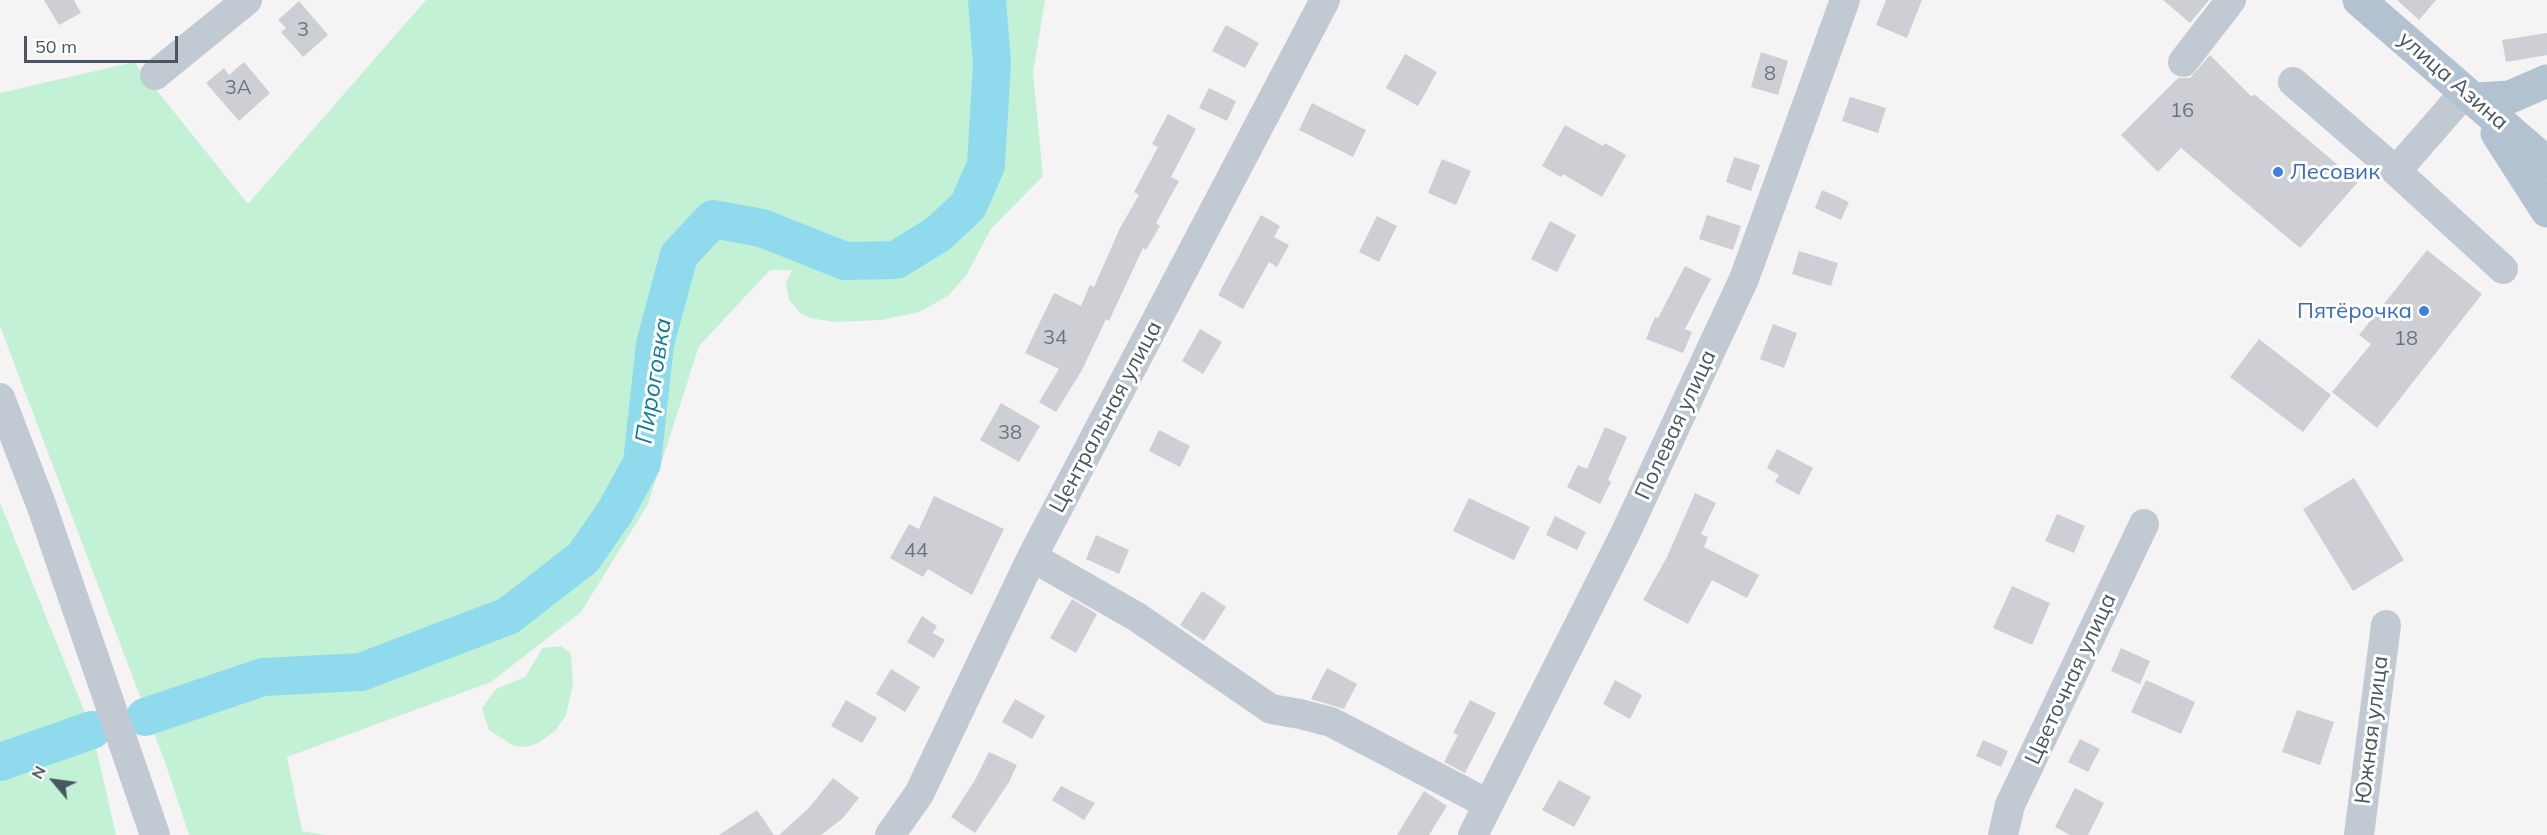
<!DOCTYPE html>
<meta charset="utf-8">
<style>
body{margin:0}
#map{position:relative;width:2547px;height:835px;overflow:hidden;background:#f5f3f3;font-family:Mulish,sans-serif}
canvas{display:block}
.north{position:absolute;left:24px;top:751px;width:60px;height:60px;-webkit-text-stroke:4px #fff;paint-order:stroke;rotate:299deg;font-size:16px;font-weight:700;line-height:24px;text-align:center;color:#4a5661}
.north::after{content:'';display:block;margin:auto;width:21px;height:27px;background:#4a5661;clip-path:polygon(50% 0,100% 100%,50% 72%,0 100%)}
.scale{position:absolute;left:24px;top:36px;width:154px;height:27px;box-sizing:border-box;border:3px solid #4a5661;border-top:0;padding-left:8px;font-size:18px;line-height:21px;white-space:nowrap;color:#4a5661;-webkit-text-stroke:4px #fff;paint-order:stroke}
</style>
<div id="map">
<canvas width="2547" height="835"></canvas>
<div class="north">N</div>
<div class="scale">50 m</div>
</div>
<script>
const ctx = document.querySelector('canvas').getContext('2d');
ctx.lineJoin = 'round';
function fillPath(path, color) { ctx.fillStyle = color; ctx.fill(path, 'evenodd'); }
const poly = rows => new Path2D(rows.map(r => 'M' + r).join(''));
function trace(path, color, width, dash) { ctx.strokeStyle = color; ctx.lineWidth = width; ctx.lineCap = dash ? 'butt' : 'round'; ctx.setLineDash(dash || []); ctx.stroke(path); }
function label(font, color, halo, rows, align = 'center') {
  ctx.font = font + ' Mulish,sans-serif'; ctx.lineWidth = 6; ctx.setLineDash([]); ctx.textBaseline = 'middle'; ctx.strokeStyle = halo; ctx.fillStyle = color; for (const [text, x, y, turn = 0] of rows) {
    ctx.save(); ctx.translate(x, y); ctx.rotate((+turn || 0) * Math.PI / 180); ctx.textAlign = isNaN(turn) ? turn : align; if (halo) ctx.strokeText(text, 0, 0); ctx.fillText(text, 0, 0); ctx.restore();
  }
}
fillPath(poly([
 [426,0,1045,0,1033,73,1043,176,991,229,967,274,948,296,919,312,881,320,835,322,810,318,800,313,789,300,786,283,792,270,770,270,699,346,648,504,581,612,491,682,287,757,302,831,325,835,189,835,165,762,0,326,0,93,134,62,248,204],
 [0,503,92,730,116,835,0,835],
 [561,646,571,654,573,684,566,715,555,731,538,743,526,747,514,746,489,730,482,708,496,689,525,677,543,648]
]), '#c3f1d5');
trace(poly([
 [145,717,263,677,361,672,508,616,583,558,615,512,642,463,655,344,679,255,713,219,762,228,845,261,896,260,938,234,968,206,986,165,992,63,987,0],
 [0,762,92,730]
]), '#90daee', 38);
fillPath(poly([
 [44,0,74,0,81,13,59,25],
 [1886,0,1922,0,1907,38,1876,25],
 [2163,0,2209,0,2190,23],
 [2397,0,2436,0,2419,20],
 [299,1,328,35,303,57,281,32,286,28,278,20],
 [1226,25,1259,43,1245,68,1212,51],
 [2547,33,2547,55,2506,62,2502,40],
 [1761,52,1788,61,1778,95,1751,87],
 [1405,54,1437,72,1418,106,1386,88],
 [2210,55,2252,97,2254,94,2358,182,2300,248,2181,148,2158,172,2121,135,2178,78,2190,78],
 [244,62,270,93,239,121,206,83,224,68,229,75],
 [1209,88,1236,101,1227,121,1199,108],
 [1850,97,1886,108,1878,133,1842,121],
 [1312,103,1366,130,1353,157,1299,130],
 [1168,114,1196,129,1171,177,1179,181,1156,223,1160,226,1146,250,1143,248,1109,321,1106,319,1082,370,1056,412,1039,402,1059,369,1025,353,1054,293,1081,306,1090,285,1094,287,1120,228,1139,195,1134,192,1158,147,1152,144],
 [1565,125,1603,146,1605,143,1626,155,1602,197,1563,174,1561,177,1542,166],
 [1734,157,1760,165,1751,191,1726,182],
 [1442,159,1471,171,1456,205,1428,193],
 [1822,190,1849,202,1841,220,1815,208],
 [1261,215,1280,226,1274,237,1289,245,1277,267,1269,262,1243,309,1218,295],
 [1707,215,1741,226,1733,250,1699,239],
 [1377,216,1397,226,1379,262,1359,252],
 [1550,221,1576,235,1557,272,1531,259],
 [2427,250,2482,294,2377,428,2332,392,2371,344,2359,335],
 [1799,251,1838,263,1831,286,1792,274],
 [1685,266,1711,279,1685,329,1692,332,1683,353,1646,339,1655,317,1658,318],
 [1773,324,1797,333,1784,368,1760,359],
 [1200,329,1222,342,1203,374,1182,361],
 [2259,339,2331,395,2303,432,2230,377],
 [1001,403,1040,426,1019,462,980,440],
 [1605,427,1627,437,1608,480,1611,482,1600,504,1567,487,1578,465,1587,469],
 [1159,430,1190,446,1180,467,1149,451],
 [1777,449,1813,468,1799,495,1775,482,1779,475,1767,468],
 [2354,478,2404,560,2353,591,2303,509],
 [1695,493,1716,503,1701,534,1708,537,1704,547,1759,575,1747,598,1712,580,1688,624,1643,600,1667,557],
 [934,496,1004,529,972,595,928,569,923,577,890,558,909,524,919,529],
 [1469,498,1530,527,1514,560,1453,531],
 [2057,514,2085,526,2074,553,2045,541],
 [1555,516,1586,532,1577,550,1546,535],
 [1096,535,1129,550,1119,574,1086,559],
 [2012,586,2050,603,2032,645,1993,628],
 [1202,591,1226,607,1204,641,1180,625],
 [1072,599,1097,614,1076,653,1050,638],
 [922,616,937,626,933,633,945,640,934,658,907,642],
 [2121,648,2150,661,2140,684,2111,671],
 [1327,668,1357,684,1344,709,1311,699],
 [891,669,920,687,905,712,876,694],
 [1615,680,1642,695,1630,719,1603,704],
 [2146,680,2195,702,2181,734,2131,712],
 [1015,699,1045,716,1032,739,1002,722],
 [846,700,877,718,862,743,831,726],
 [1470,700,1496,713,1465,773,1444,762,1458,735,1453,733],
 [2297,710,2334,722,2320,765,2282,752],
 [2080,739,2100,749,2088,772,2068,762],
 [1983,740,2008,751,2001,767,1976,756],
 [989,752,1017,765,1009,782,975,833,951,817,975,780],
 [833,778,859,798,842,819,821,835,779,835,809,808],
 [1559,780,1591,797,1574,827,1542,810],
 [1061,786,1095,803,1084,820,1052,800],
 [2075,788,2104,803,2088,835,2070,835,2055,827],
 [1424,791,1447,806,1429,835,1397,835],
 [757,810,774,835,719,835]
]), '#cdcfd5');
trace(poly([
 [2183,62,2231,0],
 [155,75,247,0],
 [2293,82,2396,171,2503,269],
 [2396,171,2466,91],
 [0,398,42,507,155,835],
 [1032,557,1137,617,1271,709,1300,714,1331,722,1488,804],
 [890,835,919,794,1032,557,1325,0],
 [1473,835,1625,534,1744,279,1845,0],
 [2003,835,2010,805,2144,524],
 [2359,835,2386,625]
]), '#c1cad2', 30);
trace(poly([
 [2359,0,2547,163],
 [2475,99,2510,97,2547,81],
 [2497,133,2547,211]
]), '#b3c2d1', 33);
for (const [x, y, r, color] of [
 [2278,172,6,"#3f7fe0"],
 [2424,311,6,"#3f7fe0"]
]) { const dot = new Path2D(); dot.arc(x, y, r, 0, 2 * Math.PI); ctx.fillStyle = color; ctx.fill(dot); trace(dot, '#fff', 2); }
label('20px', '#6b747e', null, [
 ["3",303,30],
 ["8",1770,74],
 ["3А",238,88],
 ["16",2182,111],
 ["34",1055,338],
 ["18",2406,339],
 ["38",1010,433],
 ["44",916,551]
]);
label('22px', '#4a5661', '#fff', [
 ["улица Азина",2453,81,41],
 ["Центральная улица",1106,417,-62],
 ["Полевая улица",1676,425,-65],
 ["Цветочная улица",2071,679,-65],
 ["Южная улица",2372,730,-83]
]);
label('22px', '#366cbe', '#fff', [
 ["Лесовик",2290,172],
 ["Пятёрочка",2412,311,"right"]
], 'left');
label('italic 24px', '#0c7c9b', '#fff', [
 ["Пироговка",654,381,-81]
]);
</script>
